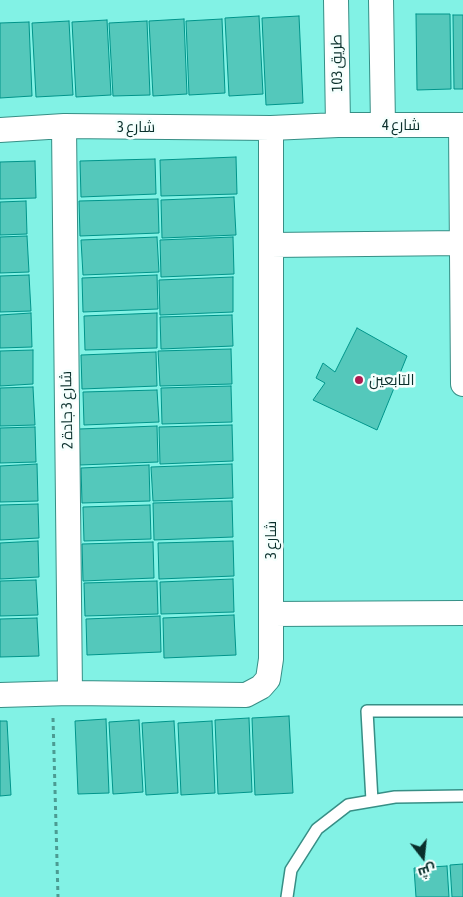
<!DOCTYPE html>
<meta charset="utf-8">
<style>
body{margin:0}
#map{position:relative;width:463px;height:897px;overflow:hidden;background:#82f2e5;font-family:"Asap Condensed",Cairo,sans-serif}
canvas{display:block}
.north{position:absolute;left:398px;top:832px;width:50px;height:50px;-webkit-text-stroke:4px #f5fffd;paint-order:stroke;rotate:164deg;font-size:14px;font-weight:700;line-height:20px;text-align:center;color:#092f2b}
.north::after{content:'';display:block;margin:auto;width:18px;height:22px;background:#092f2b;clip-path:polygon(50% 0,100% 100%,50% 72%,0 100%)}
</style>
<div id="map">
<canvas width="463" height="897"></canvas>
<div class="north">ش</div>
</div>
<script>
const ctx = document.querySelector('canvas').getContext('2d');
ctx.lineJoin = 'round';
function fillPath(path, color) { ctx.fillStyle = color; ctx.fill(path, 'evenodd'); }
const poly = rows => new Path2D(rows.map(r => 'M' + r).join(''));
function trace(path, color, width, dash) { ctx.strokeStyle = color; ctx.lineWidth = width; ctx.lineCap = dash ? 'butt' : 'round'; ctx.setLineDash(dash || []); ctx.stroke(path); }
function label(font, color, halo, rows, align = 'center') {
  ctx.font = font + ' "Asap Condensed",Cairo,sans-serif'; ctx.lineWidth = 5; ctx.setLineDash([]); ctx.textBaseline = 'middle'; ctx.strokeStyle = halo; ctx.fillStyle = color; for (const [text, x, y, turn = 0] of rows) {
    ctx.save(); ctx.translate(x, y); ctx.rotate((+turn || 0) * Math.PI / 180); ctx.textAlign = isNaN(turn) ? turn : align; if (halo) ctx.strokeText(text, 0, 0); ctx.fillText(text, 0, 0); ctx.restore();
  }
}
const building = poly([
 [416,14,450,14,451,89,417,90,416,14],
 [453,15,463,15,463,89,454,89,453,15],
 [259,16,263,94,229,96,225,18,259,16],
 [299,16,303,103,266,105,262,18,299,16],
 [184,19,187,94,153,96,149,21,184,19],
 [222,19,225,93,189,95,186,21,222,19],
 [107,20,111,95,76,97,72,22,107,20],
 [69,21,73,95,36,97,32,23,69,21],
 [147,21,150,95,113,96,109,23,147,21],
 [29,22,32,96,0,98,0,23,29,22],
 [236,157,237,194,161,196,160,160,236,157],
 [155,159,156,194,81,197,80,161,155,159],
 [35,161,36,198,0,199,0,162,35,161],
 [234,197,236,235,162,238,161,200,234,197],
 [158,199,159,233,80,236,79,201,158,199],
 [26,201,27,234,0,235,0,202,26,201],
 [27,236,29,272,0,273,0,237,27,236],
 [157,237,159,272,83,275,81,240,157,237],
 [233,237,234,274,161,277,160,240,233,237],
 [29,275,31,311,0,312,0,276,29,275],
 [157,275,158,309,83,312,82,278,157,275],
 [233,277,233,312,160,315,159,280,233,277],
 [31,313,32,347,0,348,0,315,31,313],
 [157,313,157,348,85,350,84,316,157,313],
 [232,315,233,346,161,349,160,317,232,315],
 [357,328,407,356,377,430,313,400,325,383,316,378,323,363,335,372,357,328],
 [231,349,232,384,160,386,158,351,231,349],
 [33,350,33,384,0,386,0,351,33,350],
 [156,352,157,386,82,389,81,355,156,352],
 [231,386,232,422,162,424,161,388,231,386],
 [33,387,35,425,0,426,0,388,33,387],
 [157,390,159,422,84,425,83,392,157,390],
 [232,425,233,461,160,464,159,427,232,425],
 [157,426,158,462,80,465,79,429,157,426],
 [35,427,36,462,0,463,0,428,35,427],
 [37,464,38,501,0,502,0,466,37,464],
 [232,464,233,498,153,501,151,467,232,464],
 [149,465,150,501,82,503,81,468,149,465],
 [232,501,233,537,154,540,153,503,232,501],
 [38,504,39,538,0,540,0,505,38,504],
 [150,505,151,539,84,541,83,507,150,505],
 [38,541,39,577,0,579,0,543,38,541],
 [233,541,234,576,159,579,158,543,233,541],
 [153,542,154,578,83,581,82,544,153,542],
 [233,579,234,612,161,614,160,582,233,579],
 [36,580,38,615,0,616,0,581,36,580],
 [157,581,158,614,85,616,84,583,157,581],
 [234,615,236,655,164,658,163,618,234,615],
 [160,616,161,652,87,655,86,619,160,616],
 [37,618,39,656,0,657,0,619,37,618],
 [289,716,293,793,255,795,252,718,289,716],
 [249,718,252,792,218,794,215,720,249,718],
 [106,719,109,793,78,794,75,721,106,719],
 [139,720,143,792,113,794,109,722,139,720],
 [0,721,7,721,11,795,0,796,0,721],
 [174,721,178,793,146,795,142,723,174,721],
 [212,721,215,793,181,795,178,723,212,721],
 [463,864,463,897,452,897,450,865,463,864],
 [447,866,449,897,416,897,414,868,447,866]
]);
fillPath(building, '#54c8bb');
trace(building, '#00948a', 1);
const lane = poly([
 [372,801,367,711,463,711],
 [287,897,291,870,317,829,348,805,395,797,463,796]
]);
const street = poly([
 [336,0,338,125],
 [381,0,383,125],
 [461,125,463,384],
 [64,126,70,693],
 [0,130,64,126,271,128,338,125,463,125],
 [271,245,462,243],
 [271,614,463,613],
 [0,695,70,693,246,695,261,687,268,679,271,659,271,128]
]);
trace(lane, '#378f86', 14);
trace(street, '#378f86', 26);
trace(poly([
 [53,718,58,897]
]), '#4c9b92', 3, [4, 4]);
trace(lane, '#fff', 11);
trace(street, '#fff', 24);
for (const [x, y, r, color] of [
 [359,380,5,"#ad1c51"]
]) { const dot = new Path2D(); dot.arc(x, y, r, 0, 2 * Math.PI); ctx.fillStyle = color; ctx.fill(dot); trace(dot, '#f5fffd', 2); }
label('15px', '#092f2b', '#f5fffd', [
 ["طريق 103",337,63,-91],
 ["شارع 4",401,125],
 ["شارع 3",136,127],
 ["شارع 3 جادة 2",67,410,-91],
 ["شارع 3",271,540,-90]
]);
label('15px', '#092f2b', '#f5fffd', [
 ["التابعين",369,380]
], 'left');
</script>
